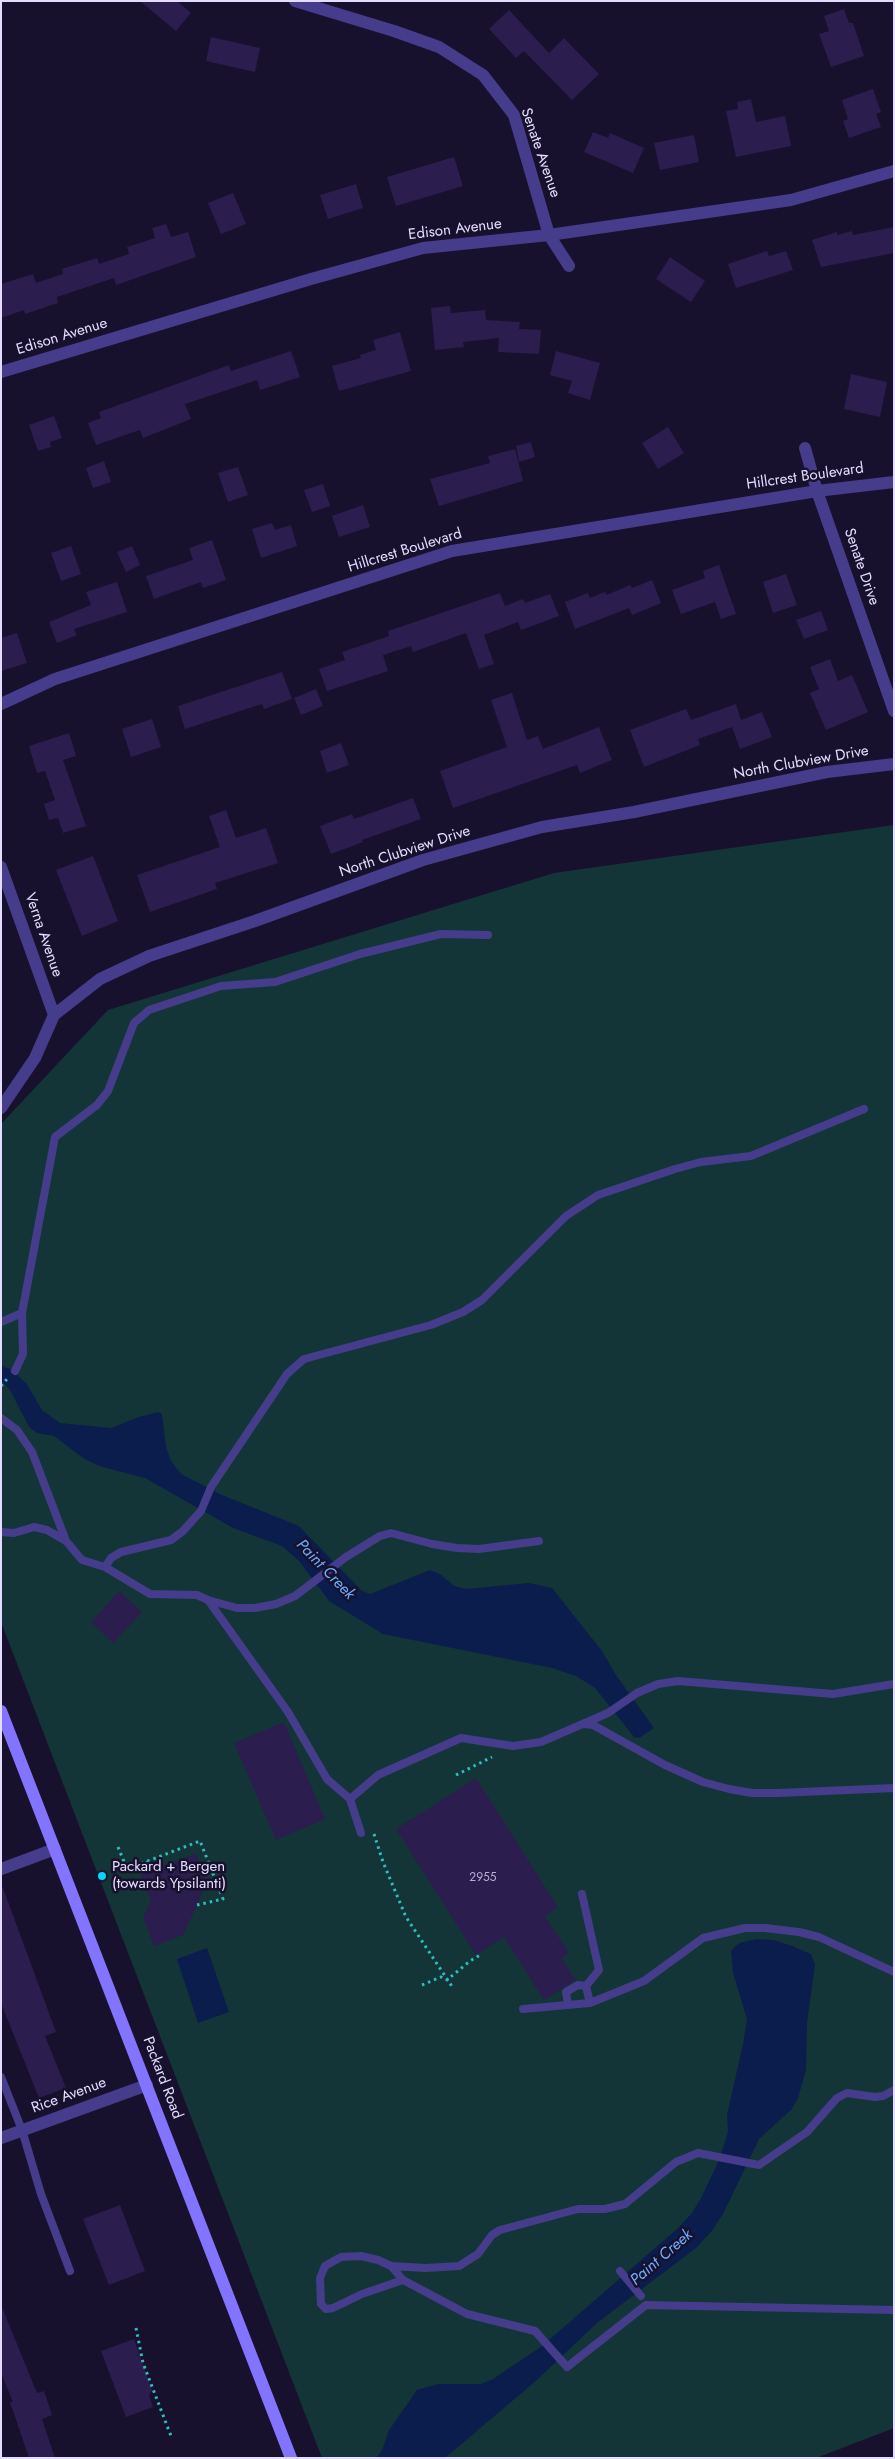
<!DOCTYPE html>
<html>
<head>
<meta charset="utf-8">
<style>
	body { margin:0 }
	#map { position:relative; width:895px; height:2459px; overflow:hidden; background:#18112d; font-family:Jost,sans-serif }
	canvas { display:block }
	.frame { position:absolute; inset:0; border:2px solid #e4ddff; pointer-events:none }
</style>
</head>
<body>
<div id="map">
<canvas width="895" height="2459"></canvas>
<div class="frame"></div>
</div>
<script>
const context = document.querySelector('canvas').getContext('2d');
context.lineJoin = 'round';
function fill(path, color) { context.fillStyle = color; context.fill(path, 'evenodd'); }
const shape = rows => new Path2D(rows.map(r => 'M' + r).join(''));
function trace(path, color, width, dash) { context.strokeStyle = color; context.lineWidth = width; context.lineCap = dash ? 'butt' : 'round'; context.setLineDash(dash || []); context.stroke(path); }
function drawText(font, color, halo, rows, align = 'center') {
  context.font = font + ' Jost,sans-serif'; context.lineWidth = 5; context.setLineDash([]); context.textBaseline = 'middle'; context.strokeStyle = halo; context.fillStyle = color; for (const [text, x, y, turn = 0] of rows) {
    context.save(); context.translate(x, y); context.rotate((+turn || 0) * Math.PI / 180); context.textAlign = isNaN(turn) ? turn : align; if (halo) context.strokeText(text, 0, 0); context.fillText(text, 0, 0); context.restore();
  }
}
fill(shape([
	[894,825,894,2428,816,2458,322,2458,1,1622,1,1124,108,1010,554,873]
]), '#143537');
fill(shape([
	[1,1365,10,1369,26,1383,42,1410,60,1423,111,1428,139,1417,158,1412,162,1414,166,1447,171,1461,181,1474,222,1495,299,1526,362,1591,370,1594,430,1570,440,1574,454,1586,466,1589,529,1583,552,1588,602,1651,616,1675,654,1728,639,1738,634,1737,595,1688,576,1676,552,1668,383,1634,329,1601,299,1561,282,1546,233,1528,145,1478,99,1466,83,1458,54,1436,37,1433,29,1427,10,1390,1,1380],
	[756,1939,774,1940,792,1946,811,1954,815,1965,807,2023,806,2070,798,2098,792,2109,759,2139,724,2212,712,2231,696,2248,597,2323,537,2380,445,2458,376,2458,382,2450,389,2430,417,2390,438,2384,481,2384,493,2379,542,2346,677,2229,692,2213,702,2196,719,2160,728,2132,727,2115,743,2044,747,2019,733,1973,731,1951,739,1943],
	[207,1948,229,2012,198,2023,177,1959]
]), '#0b1d4c');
fill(shape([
	[140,1,177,1,191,13,176,31],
	[844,9,849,23,853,23,864,56,831,67,819,34,829,31,824,16],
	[509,10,549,53,564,38,599,74,572,100,524,51,516,58,489,29],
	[211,37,260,48,255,72,206,61],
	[873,89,881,112,876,114,881,127,849,138,843,121,848,119,842,100],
	[751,99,756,122,785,116,791,146,736,157,726,111,738,109,737,102],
	[593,132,608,138,610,133,644,148,633,173,584,152],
	[694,135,699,162,660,170,654,143],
	[454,157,463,186,396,206,387,177],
	[356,184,363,208,328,219,320,195],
	[233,193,246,224,221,234,208,203],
	[166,224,171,237,188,232,196,257,116,285,114,278,57,297,58,303,25,314,24,310,1,318,1,284,33,274,36,283,63,274,62,269,97,258,99,264,129,254,127,247,155,238,152,228],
	[894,227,894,253,821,267,812,240,837,232,837,235,852,231,853,235],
	[767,251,769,256,786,251,793,270,736,288,728,264],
	[670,257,705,281,691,302,656,279],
	[450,306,451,313,485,310,486,320,520,322,519,329,541,330,539,354,498,352,499,338,463,342,464,347,435,350,431,308],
	[400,332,411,371,339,391,332,366,361,358,360,355,376,350,373,340],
	[291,351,300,377,260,390,257,380,185,404,191,419,143,438,140,430,96,445,88,423,101,418,99,412,229,365,231,371],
	[556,351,600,363,590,400,568,393,572,381,550,375],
	[851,374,887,382,880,417,844,409],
	[54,416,62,438,50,442,51,447,38,451,29,425],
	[668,427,684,453,658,469,642,443],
	[531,442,535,457,519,462,516,446],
	[515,449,523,481,439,506,430,479,490,463,488,456],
	[104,461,111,482,93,488,86,468],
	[238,467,248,495,228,502,218,473],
	[323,484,330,506,312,512,304,490],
	[363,505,370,527,339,537,332,516],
	[272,523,275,530,291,525,297,546,261,558,252,529],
	[212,540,226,580,203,588,201,582,154,599,146,576,193,560,189,548],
	[71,546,81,574,61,581,51,553],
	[132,546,140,565,126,572,117,552],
	[719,565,736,614,721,619,715,602,681,614,672,590,705,578,703,571],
	[786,574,797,605,773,613,763,582],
	[652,580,661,603,632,615,629,608,575,629,565,602,588,593,590,598,605,592,607,595,630,585,632,588],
	[117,582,127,612,74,629,77,635,57,643,49,622,91,605,86,592],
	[500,593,505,606,523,599,525,603,550,594,559,616,521,630,518,622,484,635,494,664,479,669,466,633,413,652,411,646,383,655,388,671,327,691,319,669,345,660,342,652,389,636,388,631],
	[821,611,828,630,804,639,796,620],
	[17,633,27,663,1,671,1,638],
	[830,659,838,681,852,675,868,712,826,730,810,693,819,689,810,667],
	[282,672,292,699,264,709,262,704,185,729,178,706],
	[316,689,323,706,301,715,294,698],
	[512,693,527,740,538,736,543,749,599,727,612,760,580,773,577,765,453,808,440,771,507,747,491,700],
	[736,704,741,720,762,712,772,737,740,749,732,727,698,739,700,745,644,767,630,730,686,709,691,720],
	[152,719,161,747,131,757,122,729],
	[69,733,76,756,63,760,86,826,63,833,58,818,49,820,44,804,55,800,45,771,37,773,29,746],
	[341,743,349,765,327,773,320,751],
	[413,798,421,819,362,840,363,842,331,854,320,826,352,814,354,819],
	[226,810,236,838,266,828,278,863,215,883,217,889,150,912,137,875,220,847,209,816],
	[93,856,118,921,82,936,56,870],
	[119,1591,142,1612,113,1643,91,1622],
	[284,1722,325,1819,276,1840,234,1743],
	[476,1778,558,1907,545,1916,569,1953,561,1958,576,1980,544,2000,504,1937,476,1955,396,1829],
	[196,1854,207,1883,197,1905,183,1935,154,1946,143,1917,151,1901,141,1874],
	[1,1888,3,1888,56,2032,45,2036,66,2088,39,2098,1,2003],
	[120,2205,145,2271,109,2285,83,2219],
	[1,2305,37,2393,44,2391,52,2415,42,2419,55,2458,29,2458,10,2402,13,2402,1,2373],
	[134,2339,152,2390,149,2395,153,2407,126,2417,101,2351]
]), '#2b1d4e');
trace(shape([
	[1,1386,7,1379],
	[456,1775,492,1757],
	[374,1834,383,1862,406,1917,453,1988],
	[118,1847,127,1869,200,1841,223,1899,197,1905],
	[147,1861,150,1870],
	[422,1985,441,1977,447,1980,470,1961,482,1954],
	[136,2328,143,2363,171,2436]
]), '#30bdc0', 3, [2.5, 4]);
trace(shape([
	[1,1322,22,1313],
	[15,1371,23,1354,22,1313,55,1137,97,1105,108,1091,134,1023,149,1010,221,986,275,982,360,954,441,934,488,935],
	[1,1418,17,1430,32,1452,66,1541],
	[1,1532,14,1533,34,1527,47,1530,66,1541,82,1560,105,1567],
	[208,1600,237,1608,255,1608,276,1604,295,1596,346,1557,380,1536,391,1533,432,1544,457,1548,479,1549,539,1541],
	[583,1724,593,1725,665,1765,703,1782,729,1789,752,1793,778,1793,894,1788],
	[350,1799,327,1779,288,1712,208,1600,197,1595,150,1594,105,1567,111,1558,121,1552,171,1540,183,1531,201,1511,211,1487,287,1374,304,1359,431,1325,463,1312,482,1300,566,1216,598,1195,675,1169,701,1162,751,1156,864,1109],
	[361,1833,350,1799,378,1775,461,1738,513,1746,541,1742,608,1713,637,1693,658,1684,678,1681,833,1694,894,1684],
	[582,1894,599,1970,586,1986,590,2003],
	[568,2005,566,1992,578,1985,586,1986],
	[523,2009,590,2003,644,1981,703,1938,745,1928,765,1928,799,1932,819,1937,894,1972],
	[1,2077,22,2130,41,2194,70,2271],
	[894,2090,883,2096,875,2097,847,2093,837,2098,807,2132,759,2165,698,2153,676,2162,625,2204,605,2209,578,2209,500,2230,492,2235,478,2254,459,2266,426,2268,391,2266,403,2280,467,2314,535,2331,567,2367,646,2305,894,2310],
	[391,2266,378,2260,361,2256,341,2257,325,2266,320,2278,321,2304,326,2309,333,2308,362,2294,403,2280],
	[620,2271,641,2296]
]), '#463c8c', 8);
trace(shape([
	[295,1,394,31,439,47,483,75,514,115,549,235,569,266],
	[1,372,311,279,423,248,549,235,791,200,894,171],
	[805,448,817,491,894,711],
	[1,704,55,679,452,551,817,491,894,482],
	[1,867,54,1015],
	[1,1108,35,1058,54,1015,100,979,149,956,255,921,423,860,542,827,634,812,827,772,894,764],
	[1,1869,55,1849],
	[1,2138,147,2085]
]), '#463c8c', 12);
trace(shape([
	[1,1711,291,2458]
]), '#8374ff', 12);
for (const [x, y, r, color] of [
	[102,1876,5,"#09d3ff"]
]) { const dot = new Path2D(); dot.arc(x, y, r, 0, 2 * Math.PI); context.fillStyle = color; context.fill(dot); trace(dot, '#18112d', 2); }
drawText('12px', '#b6add3', null, [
	["2955",483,1878]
]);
drawText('15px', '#e4ddff', '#18112d', [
	["Senate Avenue",540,153,71],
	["Edison Avenue",455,230,-7],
	["Edison Avenue",62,337,-17],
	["Hillcrest Boulevard",805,477,-8],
	["Hillcrest Boulevard",405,551,-17],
	["Senate Drive",861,567,71],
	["North Clubview Drive",801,763,-10],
	["North Clubview Drive",405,852,-18],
	["Verna Avenue",43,935,71],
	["Packard Road",162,2078,69],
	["Rice Avenue",69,2096,-20]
]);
drawText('15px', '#e4ddff', '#18112d', [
	["Packard + Bergen",112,1867],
	["(towards Ypsilanti)",112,1884]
], 'left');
drawText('italic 16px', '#6bafff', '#18112d', [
	["Paint Creek",325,1570,46],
	["Paint Creek",662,2258,-41]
]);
</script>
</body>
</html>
